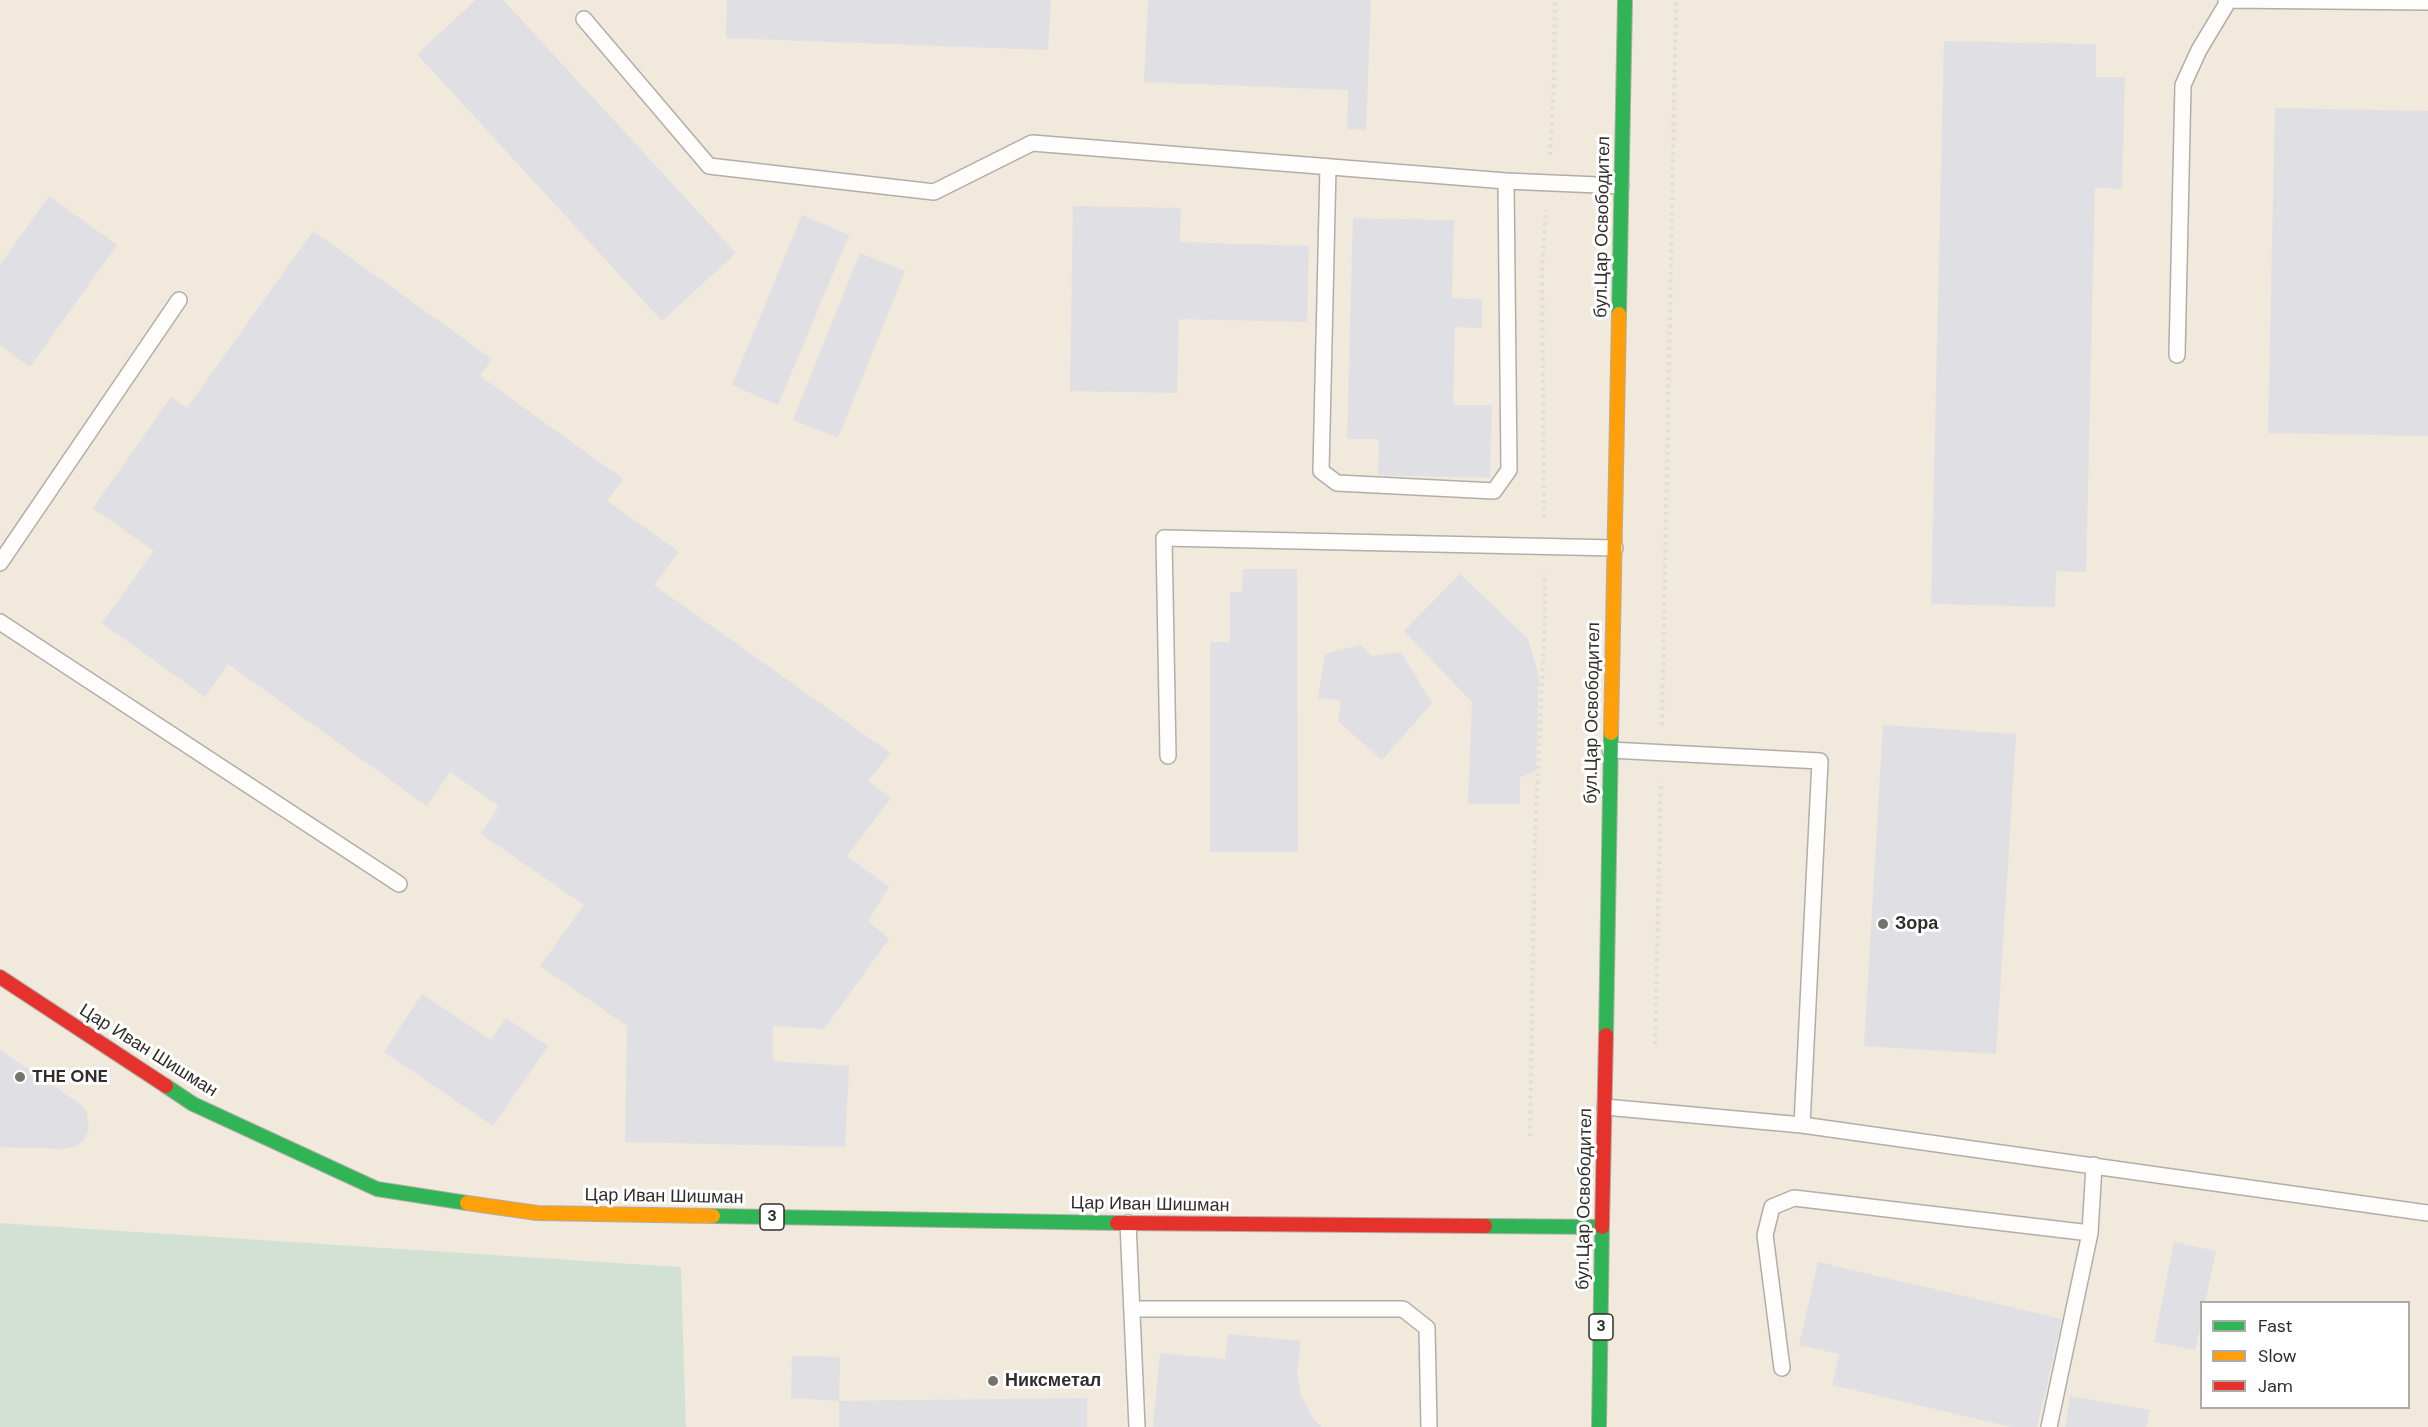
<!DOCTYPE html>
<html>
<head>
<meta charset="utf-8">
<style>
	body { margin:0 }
	#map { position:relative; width:2428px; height:1427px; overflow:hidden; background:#f7f4ed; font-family:"DM Sans",sans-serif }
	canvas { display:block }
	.legend { position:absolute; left:2200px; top:1301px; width:210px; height:108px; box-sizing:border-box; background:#fff; border:2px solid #acabaa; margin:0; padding:8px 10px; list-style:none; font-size:18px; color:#302e2a }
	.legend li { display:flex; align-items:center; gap:12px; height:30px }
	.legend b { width:30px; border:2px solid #acabaa }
</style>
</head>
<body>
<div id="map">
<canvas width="2428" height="1427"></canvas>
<ul class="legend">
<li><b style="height:8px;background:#30b455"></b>Fast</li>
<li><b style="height:8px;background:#ff9f0a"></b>Slow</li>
<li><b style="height:8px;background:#e5322d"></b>Jam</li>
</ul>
</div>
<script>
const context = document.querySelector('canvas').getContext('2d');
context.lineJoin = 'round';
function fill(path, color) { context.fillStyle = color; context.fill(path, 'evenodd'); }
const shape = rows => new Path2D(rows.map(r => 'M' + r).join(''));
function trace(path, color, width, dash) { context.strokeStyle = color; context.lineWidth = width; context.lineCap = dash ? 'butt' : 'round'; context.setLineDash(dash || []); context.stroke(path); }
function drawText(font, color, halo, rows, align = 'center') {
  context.font = font + ' "DM Sans",sans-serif'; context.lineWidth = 6; context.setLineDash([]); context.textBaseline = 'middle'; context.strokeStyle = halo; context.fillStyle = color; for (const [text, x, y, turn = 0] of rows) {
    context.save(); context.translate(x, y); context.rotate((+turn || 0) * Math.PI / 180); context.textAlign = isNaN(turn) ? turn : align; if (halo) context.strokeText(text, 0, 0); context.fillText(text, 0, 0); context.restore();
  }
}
fill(shape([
	[0,0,2428,0,2428,1427,686,1427,681,1267,0,1223],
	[2202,1302,2408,1302,2408,1408,2202,1408]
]), '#f0e9dc');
fill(shape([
	[0,1223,681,1267,686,1427,0,1427]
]), '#d3e1d5');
fill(shape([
	[476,0,503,0,736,253,662,321,417,54],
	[727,0,1051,0,1048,50,726,38],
	[1148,0,1371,0,1366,130,1347,129,1348,90,1144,82],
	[1944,41,2096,44,2096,77,2125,77,2122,189,2095,188,2086,572,2056,571,2055,607,1931,604],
	[2275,108,2428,111,2428,436,2268,433],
	[49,196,117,245,30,367,0,345,0,265],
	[1073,206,1181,208,1180,242,1309,246,1307,322,1179,319,1177,393,1070,391],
	[802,215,849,235,778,405,732,385],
	[1353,218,1454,220,1452,298,1482,299,1482,328,1455,327,1453,405,1492,405,1490,478,1378,475,1379,439,1347,439],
	[313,231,492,359,480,376,623,479,607,501,679,552,654,585,890,753,868,781,891,798,847,856,889,887,868,921,889,939,824,1029,773,1026,773,1061,849,1066,845,1147,625,1142,627,1026,540,966,584,905,481,834,499,806,450,772,427,806,228,664,205,697,102,623,154,551,93,508,171,397,187,408],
	[860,253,905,271,838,438,793,420],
	[1243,569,1297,569,1298,852,1210,852,1210,642,1230,642,1230,592,1242,592],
	[1460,574,1528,639,1539,677,1536,771,1520,777,1520,804,1468,804,1472,702,1404,631],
	[1360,645,1372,656,1401,652,1432,703,1382,760,1338,721,1341,700,1318,698,1325,654],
	[1883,725,2016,734,1996,1054,1864,1046],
	[422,994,491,1040,506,1018,548,1046,493,1126,384,1052],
	[0,1050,80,1104,86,1110,89,1128,83,1141,76,1146,65,1149,0,1147],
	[2174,1242,2216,1251,2205,1302,2202,1302,2202,1319,2195,1350,2154,1342],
	[1818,1262,2062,1319,2037,1427,2012,1427,1832,1385,1839,1354,1799,1345],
	[1228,1334,1301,1341,1297,1374,1301,1395,1314,1420,1322,1427,1153,1427,1160,1353,1225,1359],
	[792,1356,840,1357,839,1401,791,1398],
	[2070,1396,2150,1410,2146,1427,2065,1427],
	[1087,1398,1087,1427,839,1427,839,1401]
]), '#e0dfe3');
const lane = shape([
	[2226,0,2428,2],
	[584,19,709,166,934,192,1032,143,1506,181,1621,186],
	[1328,167,1321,471,1337,483,1494,491,1509,470,1506,181],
	[2177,355,2183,85,2199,50,2229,0],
	[0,563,179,300],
	[0,622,399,884],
	[1610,750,1820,761,1802,1125],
	[1168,756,1164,538,1615,548],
	[1605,1107,1802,1125,2428,1213],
	[1128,1223,1137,1427],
	[1132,1309,1403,1309,1427,1328,1429,1427],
	[1782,1368,1765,1235,1772,1207,1794,1198,2090,1233],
	[2049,1427,2090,1233,2094,1165]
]);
const fast = shape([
	[1619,314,1625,0],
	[1606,1035,1611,733],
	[166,1086,193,1104,377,1189,467,1203],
	[713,1216,1117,1223],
	[1485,1226,1602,1227,1599,1427]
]);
const slow = shape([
	[1611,733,1619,314],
	[467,1203,537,1213,713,1216]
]);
const jam = shape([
	[0,977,166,1086],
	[1117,1223,1485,1226],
	[1602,1227,1606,1035]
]);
trace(lane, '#b1aea9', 18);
trace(fast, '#b1aea9', 16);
trace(slow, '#b1aea9', 16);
trace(jam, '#b1aea9', 16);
trace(shape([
	[1550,155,1554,80,1555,0],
	[1544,518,1542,269,1546,210],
	[1662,725,1676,0],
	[1655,1044,1661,781],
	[1530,1136,1535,833,1545,618,1545,573]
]), '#dededc', 4, [3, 4.5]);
trace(lane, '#fefdfc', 15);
trace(fast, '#30b455', 14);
trace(slow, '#ff9f0a', 14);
trace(jam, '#e5322d', 14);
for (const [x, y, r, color] of [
	[1883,924,6,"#76736e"],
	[20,1077,6,"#76736e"],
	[993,1381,6,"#76736e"]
]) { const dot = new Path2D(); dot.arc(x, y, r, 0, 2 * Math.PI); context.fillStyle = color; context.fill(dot); trace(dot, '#fff', 2); }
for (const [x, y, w] of [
	[772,1217,24],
	[1601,1327,24]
]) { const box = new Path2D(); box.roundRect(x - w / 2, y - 13, w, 26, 4.5); context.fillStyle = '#fff'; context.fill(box); trace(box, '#302e2a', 1.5); }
drawText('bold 16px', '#302e2a', null, [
	["3",772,1217],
	["3",1601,1327]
]);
drawText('18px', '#302e2a', '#fff', [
	["бул.Цар Освободител",1603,227,-89],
	["бул.Цар Освободител",1593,713,-89],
	["Цар Иван Шишман",148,1051,32],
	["Цар Иван Шишман",664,1197,1],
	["бул.Цар Освободител",1585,1199,-89],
	["Цар Иван Шишман",1150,1205,1]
]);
drawText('bold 18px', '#302e2a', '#fff', [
	["Зора",1895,924],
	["THE ONE",32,1077],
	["Никсметал",1005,1381]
], 'left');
</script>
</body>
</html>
